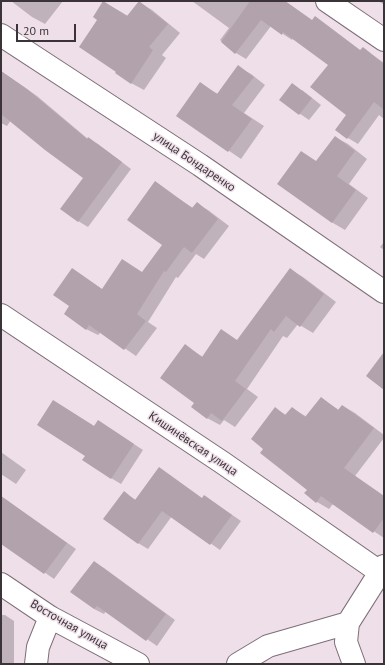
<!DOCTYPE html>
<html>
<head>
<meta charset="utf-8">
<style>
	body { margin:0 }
	#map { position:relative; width:385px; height:665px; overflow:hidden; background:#efdfe9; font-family:"PT Sans",sans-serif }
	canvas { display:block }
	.frame { position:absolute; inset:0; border:2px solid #3a3438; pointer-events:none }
	.scale { position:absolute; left:16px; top:24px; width:60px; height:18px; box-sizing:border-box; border:2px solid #3a3438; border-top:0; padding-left:5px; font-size:12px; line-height:14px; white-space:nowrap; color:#3a3438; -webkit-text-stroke:3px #efdfe9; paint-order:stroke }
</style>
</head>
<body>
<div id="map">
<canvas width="385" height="665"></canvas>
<div class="frame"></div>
<div class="scale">20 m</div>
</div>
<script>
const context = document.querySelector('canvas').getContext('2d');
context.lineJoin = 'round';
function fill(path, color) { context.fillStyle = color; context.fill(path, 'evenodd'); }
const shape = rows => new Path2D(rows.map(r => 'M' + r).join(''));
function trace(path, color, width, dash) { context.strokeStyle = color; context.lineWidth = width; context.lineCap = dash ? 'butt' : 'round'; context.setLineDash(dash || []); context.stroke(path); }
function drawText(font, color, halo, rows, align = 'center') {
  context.font = font + ' "PT Sans",sans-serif'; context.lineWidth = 3; context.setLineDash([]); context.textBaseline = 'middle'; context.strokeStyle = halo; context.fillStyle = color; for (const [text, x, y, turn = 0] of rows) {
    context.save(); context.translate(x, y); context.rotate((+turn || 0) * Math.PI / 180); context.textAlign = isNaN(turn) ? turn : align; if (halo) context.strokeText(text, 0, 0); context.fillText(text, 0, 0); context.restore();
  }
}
fill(shape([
	[11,1,63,1,45,24,32,17],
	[192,1,285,1,313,21,315,18,325,24,361,51,363,48,384,63,384,119,379,115,358,144,348,138,336,130,347,115,329,65,293,38,292,40,271,26,246,59,236,53,220,40,229,28],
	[378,1,384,1,384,5,383,4],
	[104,2,128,16,139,2,152,10,180,33,162,55,166,58,144,90,131,83,99,20,94,17],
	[238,67,251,74,265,85,244,113,264,126,241,159,178,116,200,84,218,94],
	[1,71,37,96,88,139,98,144,131,169,88,227,78,221,84,177,11,120,7,126,1,123],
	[302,90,321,105,309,120,280,100],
	[335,137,348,144,367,159,349,184,368,198,345,230,333,223,278,184,301,152,317,162],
	[155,183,193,208,197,204,208,210,229,226,204,259,196,254,178,278,176,277,148,322,157,328,136,356,101,332,98,335,86,329,71,306,73,269,103,290,143,273,164,245],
	[384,242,384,250,380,247],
	[291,270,303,277,336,302,313,333,298,324,287,338,283,336,247,389,258,397,235,427,224,420,220,425,207,418,195,402,185,346,203,357,238,341],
	[321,398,339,410,343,406,355,413,384,435,384,438,355,476,384,496,384,538,333,504,329,509,317,502,306,493,309,489,265,448,276,409,286,415,292,408,307,417],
	[54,401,94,426,108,427,143,450,121,484,111,478,86,456],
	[1,452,26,470,16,484,1,474],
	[124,493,136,500,203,499,205,496,241,521,220,550,172,516,148,549,138,543],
	[1,496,76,549,54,579,1,542],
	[94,562,104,568,175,620,157,646,106,611,104,614,94,609],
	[1,615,5,615,14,621,14,664,1,664]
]), '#0003');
fill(shape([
	[103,1,127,16,139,1,168,24,149,47,153,50,131,84,115,73,116,72,79,47,97,20,93,17],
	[250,1,285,1,312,20,315,16,360,50,363,47,384,64,384,110,374,102,347,139,335,130,346,115,310,87,328,65,283,32,282,35,261,20,235,54,221,42],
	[238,65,254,77,232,105,252,119,228,152,176,116,200,82,217,94],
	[1,71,27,89,87,139,88,137,122,162,78,222,60,209,83,178,45,150,1,114],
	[292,83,312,98,299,115,279,100],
	[335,136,355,151,337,176,356,190,332,223,277,184,301,151,316,161],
	[155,181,192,208,197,202,218,219,192,253,184,247,166,272,164,271,137,314,146,321,124,350,89,325,86,330,64,314,69,306,53,295,72,268,102,289,122,259,142,272,162,245,127,220],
	[290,268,324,294,300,327,286,316,274,332,271,329,235,381,246,389,222,421,211,413,207,419,191,407,194,403,160,378,185,344,202,357,221,329,237,340],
	[384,352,384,390,366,376],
	[321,397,338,410,342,405,374,428,344,468,384,496,384,518,373,533,321,496,316,503,304,493,307,490,260,453,263,449,251,439,275,407,285,415,292,407,305,417],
	[53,400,94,426,98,420,134,444,111,479,82,460,85,456,37,425],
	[159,467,202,498,204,495,232,515,210,545,162,511,138,544,103,519,124,491,135,500],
	[1,496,67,543,44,574,1,544],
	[94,561,166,614,146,641,97,606,94,609,70,592]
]), '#b2a2ac');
const minor = shape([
	[327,1,384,40],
	[1,35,200,165,384,292],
	[1,315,223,463,384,575],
	[1,584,50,617,138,664],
	[36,664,38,647,50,617],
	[238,664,268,646,348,623],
	[354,664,346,642,348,623,384,566]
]);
trace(minor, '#7d6e78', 24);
trace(minor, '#fff', 22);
drawText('12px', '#3a3438', '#efdfe9', [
	["улица Бондаренко",194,162,34],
	["Кишинёвская улица",193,444,34],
	["Восточная улица",69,625,30]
]);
</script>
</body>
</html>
